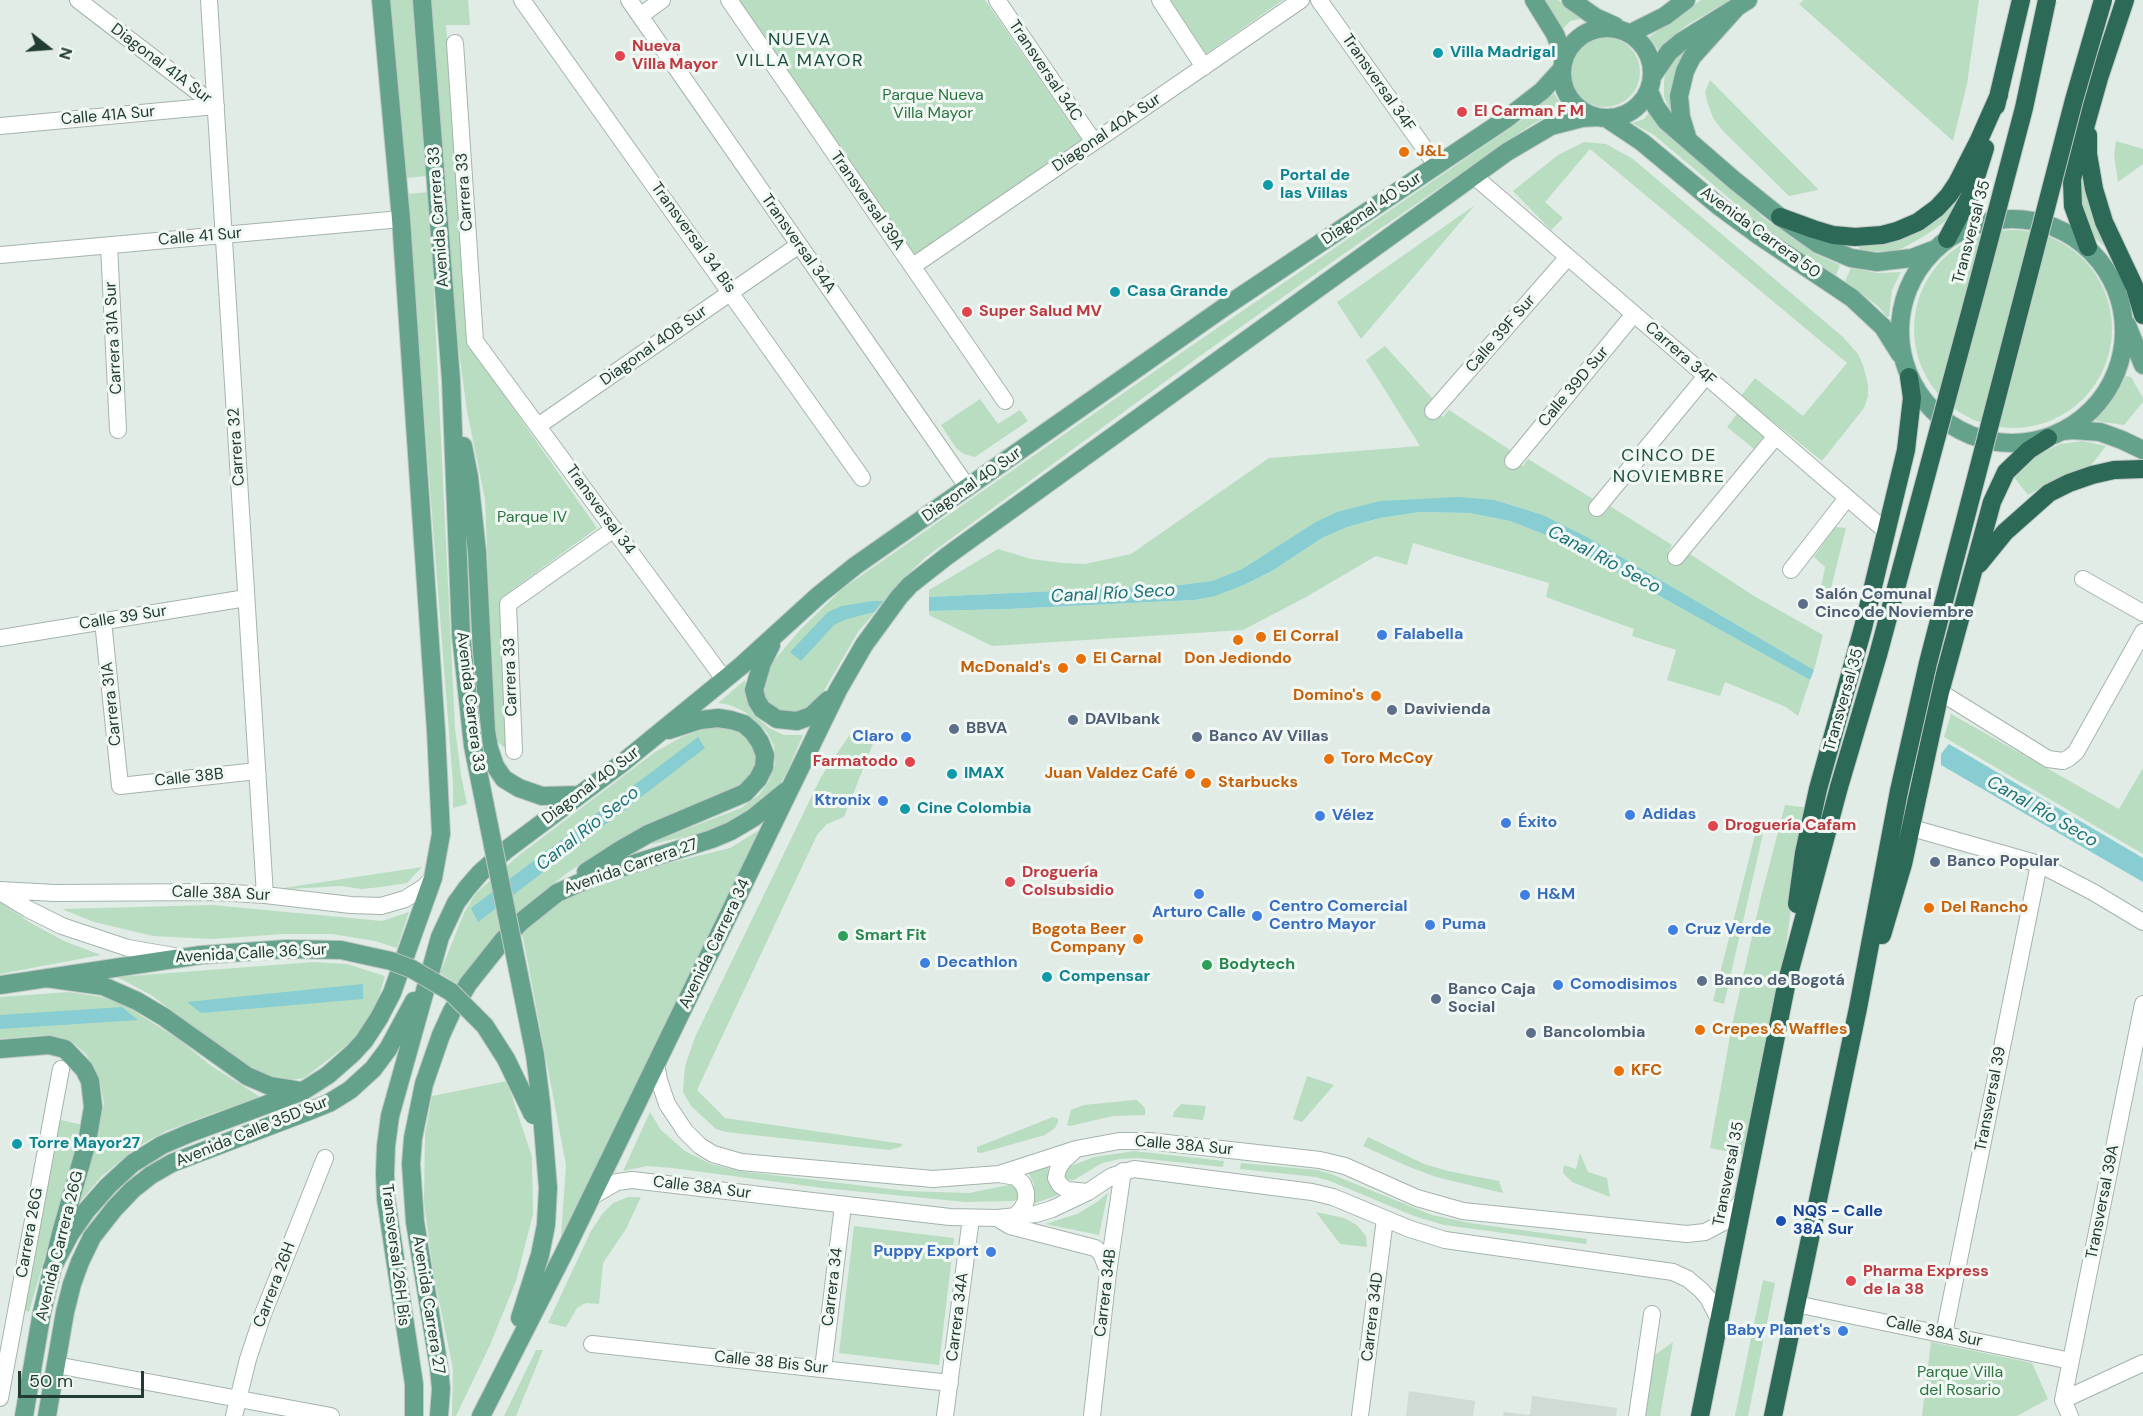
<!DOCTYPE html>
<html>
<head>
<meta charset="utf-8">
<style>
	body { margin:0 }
	#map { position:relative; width:2143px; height:1416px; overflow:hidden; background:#e1ece6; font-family:"DM Sans",sans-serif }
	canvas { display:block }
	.north { position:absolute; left:18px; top:18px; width:60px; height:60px; -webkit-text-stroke:4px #f1f8f4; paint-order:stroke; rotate:107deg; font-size:16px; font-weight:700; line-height:24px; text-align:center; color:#213c32 }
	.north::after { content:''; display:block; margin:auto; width:21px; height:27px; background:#213c32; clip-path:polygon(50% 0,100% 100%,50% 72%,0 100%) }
	.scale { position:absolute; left:18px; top:1371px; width:126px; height:27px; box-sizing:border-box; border:3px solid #213c32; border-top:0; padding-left:8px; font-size:18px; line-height:21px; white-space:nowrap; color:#213c32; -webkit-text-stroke:4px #f1f8f4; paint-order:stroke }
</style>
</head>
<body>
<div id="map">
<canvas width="2143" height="1416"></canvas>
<div class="north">N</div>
<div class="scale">50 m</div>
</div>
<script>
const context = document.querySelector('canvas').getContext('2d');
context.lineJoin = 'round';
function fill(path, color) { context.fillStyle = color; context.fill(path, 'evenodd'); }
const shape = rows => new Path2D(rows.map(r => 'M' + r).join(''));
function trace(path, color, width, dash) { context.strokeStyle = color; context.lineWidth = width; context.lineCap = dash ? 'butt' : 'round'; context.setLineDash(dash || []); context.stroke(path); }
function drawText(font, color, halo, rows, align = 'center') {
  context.font = font + ' "DM Sans",sans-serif'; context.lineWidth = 6; context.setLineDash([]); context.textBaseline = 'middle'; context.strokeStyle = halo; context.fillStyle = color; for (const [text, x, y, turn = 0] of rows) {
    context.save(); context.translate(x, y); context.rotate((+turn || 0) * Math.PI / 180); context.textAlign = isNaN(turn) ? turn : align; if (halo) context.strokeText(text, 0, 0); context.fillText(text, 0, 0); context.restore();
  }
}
fill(shape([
	[1409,1391,1475,1401,1473,1416,1406,1416],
	[1532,1396,1617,1408,1616,1416,1503,1416,1504,1412,1530,1415]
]), '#cfdbd5');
fill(shape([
	[389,0,414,0,427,176,406,178],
	[431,0,468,0,470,25,446,25,469,345,597,528,501,598,508,751,495,739,485,500,467,411,456,329],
	[734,0,985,0,1082,140,915,259],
	[1171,0,1283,0,1206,54],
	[1546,0,1558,0,1584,18,1570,21,1560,32,1556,19],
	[1701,0,1730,0,1687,25,1658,50,1649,37],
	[1804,0,1979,0,1967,84,1953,141,1799,4],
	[1702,37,1678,119,1670,111,1664,96,1664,80,1668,66,1673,57],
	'1570 72a35 35 0 1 1 70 0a35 35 0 1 1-70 0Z',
	[1710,80,1818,189,1818,190,1789,196,1723,131,1713,118,1707,101,1705,92],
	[1554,93,1565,112,1548,116,1531,125,1345,253,1200,356,926,557,905,577,858,632,818,701,800,714,779,711,766,703,761,694,770,665,801,629,842,589,1191,346,1531,114],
	[1650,111,1666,130,1765,219,1815,254,1840,265,1836,275,1800,253,1767,230,1654,135,1632,123,1644,119],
	[2116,141,2143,149,2143,164,2118,182,2114,155],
	[1584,142,1606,144,1633,159,1843,337,1858,354,1863,365,1868,384,1868,396,1864,408,1822,461,1741,396,1755,378,1803,416,1847,363,1590,149,1545,202,1563,218,1551,230,1513,191,1558,155],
	[2082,172,2106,248,2092,235,2079,200,2079,182],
	[429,192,455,728,461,775,467,804,453,808,453,784,407,194],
	[1964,193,1947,220,1926,235,1903,248,1890,252,1859,250,1859,245,1950,207],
	[1475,205,1361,339,1337,302],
	'1914 329a99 99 0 1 1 198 0a99 99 0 1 1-198 0Z',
	[1851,268,1878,273,1901,272,1892,290,1889,316,1887,317,1879,307,1845,281],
	[1385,346,1434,400,1428,406,1443,417,1449,410,1510,450,1507,457,1523,466,1528,459,1593,499,1590,504,1605,513,1610,506,1672,545,1668,552,1683,561,1690,554,1754,596,1823,635,1814,670,1587,537,1543,515,1495,500,1314,523,1242,569,1212,581,1180,585,929,597,929,590,998,549,1031,559,1063,563,1085,564,1131,554,1269,458,1420,446,1366,360],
	[2126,376,2131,377,2143,398,2143,402,2124,425,2096,421,2095,417,2113,399],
	[980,399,998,424,1020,410,1028,421,975,457,964,454,956,448,941,425],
	[1738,413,1764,436,1754,449,1727,427],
	[2083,441,2106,446,2089,468,2055,480,2028,495,2013,476,2022,465,2046,451,2060,444],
	[1420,512,1469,513,1510,521,1561,541,1810,680,1798,716,1786,707,1725,682,1720,696,1667,680,1676,650,1632,636,1634,629,1546,597,1549,583,1413,543,1407,565,1376,556,1306,597,1243,630,992,646,929,615,929,611,1008,609,1194,600,1246,584,1272,571,1322,538,1347,527,1380,518],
	[1835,527,1846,528,1830,592,1821,587,1825,567,1814,557],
	[745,680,746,698,753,714,769,728,784,735,803,735,786,774,776,791,749,815,707,832,642,846,741,808,759,795,769,781,775,764,774,746,767,732,745,712,730,705,718,703],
	[1951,714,2119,809,2143,768,2143,854,1944,737],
	[729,727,746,735,755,744,758,758,752,773,739,789,648,826,608,846,567,873,528,905,458,985,440,973,464,913,476,893,518,856,655,752,682,737,706,728],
	[855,727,876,736,844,817,827,824,817,835,697,1090,725,1118,903,1144,900,1147,889,1150,726,1132,716,1129,691,1106,683,1092,685,1066,695,1037,821,777],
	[1785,805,1810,808,1795,882,1782,973,1745,1155,1710,1148,1732,1025,1760,901],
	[1758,823,1765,825,1724,1004,1713,1001],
	[764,827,561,1237,566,1165,522,932,562,900,609,878,730,848],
	[422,867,407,883,381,887,362,889,341,886,270,890],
	[0,902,29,922,64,941,101,955,0,974],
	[212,905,382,921,409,912,397,948,375,941,332,934,285,934,211,939,153,936,94,922,62,909],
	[314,962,347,964,385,976,376,1007,355,1039,304,1078,285,1081,250,1070,151,995,117,977],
	[69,992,102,997,126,1006,178,1039,210,1065,262,1098,214,1113,166,1131,137,1147,101,1177,80,1202,104,1103,99,1078,86,1054,70,1040,47,1035,0,1039,0,997],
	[1307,1076,1334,1085,1302,1122,1293,1119],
	[507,1081,532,1157,533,1214,516,1281,490,1345,456,1416,452,1416,453,1369,433,1271,424,1203,425,1135,432,1096],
	[1134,1100,1137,1100,1145,1108,1145,1115,1113,1116,1070,1126,1067,1125,1071,1110,1084,1105],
	[1181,1104,1206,1106,1203,1120,1173,1117,1174,1112],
	[650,1112,661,1130,685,1151,711,1164,739,1171,907,1191,969,1193,1014,1184,1020,1198,1014,1201,965,1202,823,1188,672,1168,647,1166,623,1171],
	[1053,1117,1058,1119,1058,1122,1055,1128,1045,1135,981,1153,977,1152,977,1147],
	[56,1119,83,1125,29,1312,22,1309],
	[1368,1137,1424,1164,1448,1171,1499,1181,1503,1193,1436,1177,1407,1166,1363,1146],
	[1134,1151,1224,1161,1223,1167,1138,1158,1120,1159,1102,1163,1074,1180,1069,1180,1065,1177,1065,1170,1068,1167,1094,1157],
	[1580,1153,1588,1172,1607,1178,1610,1197,1572,1182,1563,1173,1564,1165,1576,1169],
	[1241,1163,1317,1170,1331,1174,1432,1215,1470,1223,1587,1239,1586,1244,1444,1225,1414,1216,1330,1181,1316,1177,1240,1169],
	[1048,1166,1049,1180,1061,1194,1033,1204,1034,1184,1028,1172],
	[1108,1193,1099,1235,1045,1224,1077,1214,1097,1202],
	[628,1197,641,1197,626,1229,603,1263,599,1304,586,1303,582,1305,577,1308,566,1327,548,1323,591,1231,603,1213,613,1203],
	[1316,1212,1344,1218,1357,1225,1366,1236,1367,1247,1340,1244],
	[854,1226,954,1238,939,1365,839,1353],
	[1763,1280,1775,1283,1748,1416,1735,1416],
	[1673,1342,1660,1416,1643,1416,1652,1357],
	[1931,1342,2032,1363,2048,1399,2017,1416,1922,1416],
	[536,1350,543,1350,516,1416,504,1416]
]), '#b9ddc0');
fill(shape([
	[1458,497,1495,500,1543,515,1587,537,1814,670,1810,680,1561,541,1510,521,1469,513,1420,512,1380,518,1347,527,1322,538,1272,571,1246,584,1215,596,1194,600,1008,609,929,611,929,597,1180,585,1212,581,1242,569,1314,523,1337,512,1380,501],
	[872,601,883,601,874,612,847,619,834,625,801,661,790,652,828,612,842,606],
	[698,737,705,748,478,922,471,908],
	[1949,744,2143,858,2143,882,1941,765,1941,754],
	[363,984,363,999,201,1013,187,1002],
	[122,1007,138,1020,0,1029,0,1015]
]), '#88cdd1');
const minor = shape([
	[78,0,216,106],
	[209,0,265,895],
	[522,0,862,478],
	[629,0,968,488],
	[729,0,1005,401],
	[997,0,1094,142],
	[1160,0,1204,67],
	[1319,0,1437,166],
	[640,16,662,0],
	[455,43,475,341,724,679],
	[0,126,216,106],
	[1474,176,1887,532],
	[109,245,118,430],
	[0,255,401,219],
	[913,266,1301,0],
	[1433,411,1568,257],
	[538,426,799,245],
	[1513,461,1634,314],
	[1597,508,1706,376],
	[1676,557,1776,436],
	[1791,570,1847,498],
	[2083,579,2143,613],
	[103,621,120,786,257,771],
	[0,638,246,598],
	[1940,692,2048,759,2063,761,2069,758,2076,752,2143,632],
	[514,751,508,604,614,529],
	[1912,828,2039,864,2093,892,2143,922],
	[0,890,55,893,216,892,265,895,351,905,381,906,405,899,424,887,433,878],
	[0,892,28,909,62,926,128,948,174,956],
	[656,1064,659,1080,667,1104,685,1131,700,1146,713,1154,741,1162,933,1179,999,1174,1076,1149,1119,1141,1149,1141,1320,1160,1345,1166,1417,1198,1463,1211,1687,1234,1705,1232,1722,1223,1732,1214,1745,1196],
	[1075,1150,1063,1161,1058,1169,1056,1178,1060,1185,1067,1190,1088,1192],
	[999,1174,1016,1177,1023,1184,1026,1192,1026,1201,1021,1210,1014,1217],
	[591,1197,617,1182,632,1180,950,1217,997,1218,1036,1214,1052,1209,1088,1192,1112,1176,1134,1169,1312,1192,1333,1197,1410,1229,1445,1240,1673,1272,1688,1279,1701,1290,1708,1298,1719,1319],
	[1000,1220,1010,1226,1095,1248,1101,1253,1108,1271],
	[1796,1304,2071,1361],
	[1944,1334,2039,864],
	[592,1344,950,1383],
	[56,1365,331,1416],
	[823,1369,843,1205],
	[0,1398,61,1069],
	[2063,1400,2143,1004],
	[2063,1400,2143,1363],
	[2063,1400,2070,1416],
	[234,1416,248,1359,263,1314,325,1158],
	[945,1416,971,1218],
	[1092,1416,1108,1273,1123,1171],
	[1360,1416,1385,1219],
	[1637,1416,1652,1314]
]);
const major = shape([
	[422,0,451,380,461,635],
	[1534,0,1555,34,1564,57],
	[1571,0,1595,17,1615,26],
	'1562 73a45 45 0 1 1 90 0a45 45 0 1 1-90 0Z',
	[1631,33,1665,16,1686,0],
	[1653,75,1669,52,1681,42,1748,0],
	[1649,91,1656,107,1666,121,1734,180,1780,217,1818,244,1851,258,1877,262,1912,258,1933,250],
	[1606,118,1642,142,1720,207,1758,235,1852,298,1883,327,1900,354],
	[1688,140,1681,117,1679,96,1685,71,1692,57,1737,7],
	'1900 331a112 112 0 1 1 224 0a112 112 0 1 1-224 0Z',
	[2127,325,2143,365],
	[2063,431,2073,430,2100,432,2122,440,2143,450],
	[463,446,469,477,477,552,486,731,489,748,495,766,504,779,519,788,542,796,578,795],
	[771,645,762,663,754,690,757,701,762,709,777,719,797,721,811,716,828,700],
	[586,872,620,850,648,834,745,793,758,779,764,767,765,755,760,742,753,732,744,724,731,720,718,718,700,720,669,730],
	[46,978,103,986,137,1001,164,1017,247,1076,270,1086,301,1091],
	[0,985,201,955],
	[0,1049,49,1045,65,1049,84,1069,90,1081,93,1107,87,1142,61,1233,42,1312,24,1416],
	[52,1268,70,1234,86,1211,108,1186,133,1163,162,1145,190,1133,303,1091,328,1075,353,1053,364,1041,379,1018,392,993,433,878,441,834,436,731,401,219,381,0],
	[520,1318,540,1255,546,1225,548,1188,541,1103],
	[47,1416,65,1312,72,1284,80,1262,92,1237,114,1209,132,1190,151,1175,172,1163,309,1111,329,1103,350,1090,373,1069,388,1049,414,1001],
	[414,1416,414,1384,386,1199,385,1174,386,1146,390,1116,440,937,456,903,467,888,480,873,506,850,621,764,741,666,819,595,855,566,1226,306,1506,119,1542,91,1562,69],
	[439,1416,441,1389,439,1368,415,1222,411,1164,413,1138,424,1084,441,1035,452,1011,468,984,503,940,522,921,557,893,595,876,712,839,731,831,753,818,786,791],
	[481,1416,563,1255,838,690,864,645,899,597,910,585,947,556,1507,152,1551,126,1582,118,1598,117]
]);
const highway = shape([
	[1996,106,2021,0],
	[2088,135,2088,154,2094,189,2104,222,2135,288,2143,315],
	[1780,217,1813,229,1833,235,1855,237,1882,235,1897,231,1918,222,1937,208,1949,195,1957,183,1979,140,1999,95],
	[1947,239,1970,196,1985,148],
	[2088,247,2073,206,2072,180,2077,156,2099,78,2125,0],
	[1979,564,2005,532,2049,493,2069,483,2092,475,2114,470,2143,469],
	[1797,904,1804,853,1818,789,1863,628,1906,450,1912,398,1909,377],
	[1882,935,1903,864,1940,692,1992,502,2006,472,2029,450,2048,438],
	[1700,1416,1787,981,1839,787],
	[1773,1416,1858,1008,1899,791]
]);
trace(minor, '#a4b4ac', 18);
trace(major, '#c1c8c6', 20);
trace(highway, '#c1c8c6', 20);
trace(minor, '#fff', 16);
trace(major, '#65a28c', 18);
trace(highway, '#2d6957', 18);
const majorBridge = shape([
	[461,635,473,746,535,1055,541,1103],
	[201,955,286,949,341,950,391,961,412,969,451,992,485,1026,506,1059,533,1115]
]);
const highwayBridge = shape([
	[1839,787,1878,655,1978,283,2024,108,2047,0],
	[1899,791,1928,663,2074,100,2103,0]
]);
trace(majorBridge, '#c1c8c6', 20, []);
trace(highwayBridge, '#c1c8c6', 20, []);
trace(majorBridge, '#65a28c', 18);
trace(highwayBridge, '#2d6957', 18);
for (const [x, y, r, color] of [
	[1438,53,6,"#0f9aa8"],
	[620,56,6,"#e0444e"],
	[1462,112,6,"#e0444e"],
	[1404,152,6,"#e8710a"],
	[1268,185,6,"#0f9aa8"],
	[1115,292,6,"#0f9aa8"],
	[967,312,6,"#e0444e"],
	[1803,604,6,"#5c6f8a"],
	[1382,635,6,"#3f7fe0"],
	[1261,637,6,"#e8710a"],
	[1238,640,6,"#e8710a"],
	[1081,659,6,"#e8710a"],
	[1063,668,6,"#e8710a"],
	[1376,696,6,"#e8710a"],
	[1392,710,6,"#5c6f8a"],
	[1073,720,6,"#5c6f8a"],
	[954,729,6,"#5c6f8a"],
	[906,737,6,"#3f7fe0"],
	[1197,737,6,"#5c6f8a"],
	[1329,759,6,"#e8710a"],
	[910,762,6,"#e0444e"],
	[952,774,6,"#0f9aa8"],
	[1190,774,6,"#e8710a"],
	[1206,783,6,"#e8710a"],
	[883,801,6,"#3f7fe0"],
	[905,809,6,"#0f9aa8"],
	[1630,815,6,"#3f7fe0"],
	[1320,816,6,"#3f7fe0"],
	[1506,823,6,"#3f7fe0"],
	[1713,826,6,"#e0444e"],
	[1935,862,6,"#5c6f8a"],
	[1010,882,6,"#e0444e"],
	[1199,894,6,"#3f7fe0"],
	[1525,895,6,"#3f7fe0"],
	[1929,908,6,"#e8710a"],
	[1257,916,6,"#3f7fe0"],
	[1430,925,6,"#3f7fe0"],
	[1673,930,6,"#3f7fe0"],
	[843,936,6,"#2e9e5b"],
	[1138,939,6,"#e8710a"],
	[925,963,6,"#3f7fe0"],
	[1207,965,6,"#2e9e5b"],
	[1047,977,6,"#0f9aa8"],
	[1702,981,6,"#5c6f8a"],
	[1558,985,6,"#3f7fe0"],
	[1436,999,6,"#5c6f8a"],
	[1700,1030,6,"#e8710a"],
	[1531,1033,6,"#5c6f8a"],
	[1619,1071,6,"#e8710a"],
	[17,1144,6,"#0f9aa8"],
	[1781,1221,6,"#1a4fb4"],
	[991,1252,6,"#3f7fe0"],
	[1851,1281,6,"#e0444e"],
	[1843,1331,6,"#3f7fe0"]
]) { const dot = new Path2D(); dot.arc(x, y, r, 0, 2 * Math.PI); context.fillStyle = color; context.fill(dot); trace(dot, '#f1f8f4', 2); }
drawText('bold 16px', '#be3a42', '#f1f8f4', [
	["Nueva",632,47],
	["Villa Mayor",632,65],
	["El Carman F M",1474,112],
	["Super Salud MV",979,312],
	["Farmatodo",898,762,"right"],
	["Droguería Cafam",1725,826],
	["Droguería",1022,873],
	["Colsubsidio",1022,891],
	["Pharma Express",1863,1272],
	["de la 38",1863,1290]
], 'left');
drawText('bold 16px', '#0d838f', '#f1f8f4', [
	["Villa Madrigal",1450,53],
	["Portal de",1280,176],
	["las Villas",1280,194],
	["Casa Grande",1127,292],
	["IMAX",964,774],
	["Cine Colombia",917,809],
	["Compensar",1059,977],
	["Torre Mayor27",29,1144]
], 'left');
drawText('16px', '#213c32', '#f1f8f4', [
	["Diagonal 41A Sur",161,64,37],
	["Transversal 34C",1045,71,56],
	["Transversal 34F",1378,83,55],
	["Calle 41A Sur",108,116,-5],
	["Diagonal 40A Sur",1107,133,-34],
	["Carrera 33",465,192,-94],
	["Transversal 39A",867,201,55],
	["Diagonal 40 Sur",1372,209,-34],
	["Avenida Carrera 33",439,217,-94],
	["Transversal 35",1972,232,-75],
	["Avenida Carrera 50",1760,233,36],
	["Calle 41 Sur",200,237,-5],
	["Transversal 34 Bis",693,238,54],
	["Transversal 34A",798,244,55],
	["Calle 39F Sur",1501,334,-49],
	["Carrera 31A Sur",114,338,-93],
	["Diagonal 40B Sur",654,346,-35],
	["Carrera 34F",1680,354,41],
	["Calle 39D Sur",1574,387,-50],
	["Carrera 32",237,447,-94],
	["Diagonal 40 Sur",972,485,-35],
	["Transversal 34",600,510,54],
	["Calle 39 Sur",123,618,-9],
	["Carrera 33",511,677,-92],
	["Transversal 35",1844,700,-74],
	["Avenida Carrera 33",470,702,83],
	["Carrera 31A",112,704,-96],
	["Calle 38B",189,778,-6],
	["Diagonal 40 Sur",591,786,-37],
	["Avenida Carrera 27",631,867,-19],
	["Calle 38A Sur",221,894,2],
	["Avenida Carrera 34",715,944,-64],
	["Avenida Calle 36 Sur",251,954,-3],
	["Transversal 39",1991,1099,-79],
	["Avenida Calle 35D Sur",252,1132,-22],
	["Calle 38A Sur",1184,1146,5],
	["Transversal 35",1729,1174,-79],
	["Calle 38A Sur",702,1188,7],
	["Transversal 39A",2103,1202,-79],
	["Carrera 26G",30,1233,-80],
	["Avenida Carrera 26G",60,1246,-76],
	["Transversal 26H Bis",395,1255,83],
	["Carrera 26H",275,1285,-69],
	["Carrera 34",833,1287,-83],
	["Carrera 34B",1106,1293,-83],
	["Avenida Carrera 27",428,1305,81],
	["Carrera 34A",958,1317,-83],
	["Carrera 34D",1373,1317,-83],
	["Calle 38A Sur",1934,1332,12],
	["Calle 38 Bis Sur",771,1363,6]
]);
drawText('16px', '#2b7440', '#f1f8f4', [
	["Parque Nueva",933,96],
	["Villa Mayor",933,114],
	["Parque IV",532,518],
	["Parque Villa",1960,1373],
	["del Rosario",1960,1391]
]);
drawText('bold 16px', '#c56008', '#f1f8f4', [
	["J&L",1416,152],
	["El Corral",1273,637],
	["El Carnal",1093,659],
	["Don Jediondo",1238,659,"center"],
	["McDonald's",1051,668,"right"],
	["Domino's",1364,696,"right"],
	["Toro McCoy",1341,759],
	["Juan Valdez Café",1178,774,"right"],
	["Starbucks",1218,783],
	["Del Rancho",1941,908],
	["Bogota Beer",1126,930,"right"],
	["Company",1126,948,"right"],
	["Crepes & Waffles",1712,1030],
	["KFC",1631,1071]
], 'left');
drawText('bold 16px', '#4e5e75', '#f1f8f4', [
	["Salón Comunal",1815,595],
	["Cinco de Noviembre",1815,613],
	["Davivienda",1404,710],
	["DAVIbank",1085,720],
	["BBVA",966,729],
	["Banco AV Villas",1209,737],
	["Banco Popular",1947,862],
	["Banco de Bogotá",1714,981],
	["Banco Caja",1448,990],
	["Social",1448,1008],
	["Bancolombia",1543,1033]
], 'left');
drawText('bold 16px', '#366cbe', '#f1f8f4', [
	["Falabella",1394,635],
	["Claro",894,737,"right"],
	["Ktronix",871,801,"right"],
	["Adidas",1642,815],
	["Vélez",1332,816],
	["Éxito",1518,823],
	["H&M",1537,895],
	["Centro Comercial",1269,907],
	["Centro Mayor",1269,925],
	["Arturo Calle",1199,913,"center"],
	["Puma",1442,925],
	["Cruz Verde",1685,930],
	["Decathlon",937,963],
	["Comodisimos",1570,985],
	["Puppy Export",979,1252,"right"],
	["Baby Planet's",1831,1331,"right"]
], 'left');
drawText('bold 16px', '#27864d', '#f1f8f4', [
	["Smart Fit",855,936],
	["Bodytech",1219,965]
], 'left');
drawText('bold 16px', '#164399', '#f1f8f4', [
	["NQS - Calle",1793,1212],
	["38A Sur",1793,1230]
], 'left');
context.letterSpacing = '1.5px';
drawText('18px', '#1d4f3e', '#f1f8f4', [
	["NUEVA",800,40],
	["VILLA MAYOR",800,61],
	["CINCO DE",1669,456],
	["NOVIEMBRE",1669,477]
]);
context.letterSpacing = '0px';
drawText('italic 18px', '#1b7279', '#f1f8f4', [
	["Canal Río Seco",1604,560,28],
	["Canal Río Seco",1113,594,-3],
	["Canal Río Seco",2042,812,30],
	["Canal Río Seco",588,829,-38]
]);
</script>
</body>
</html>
